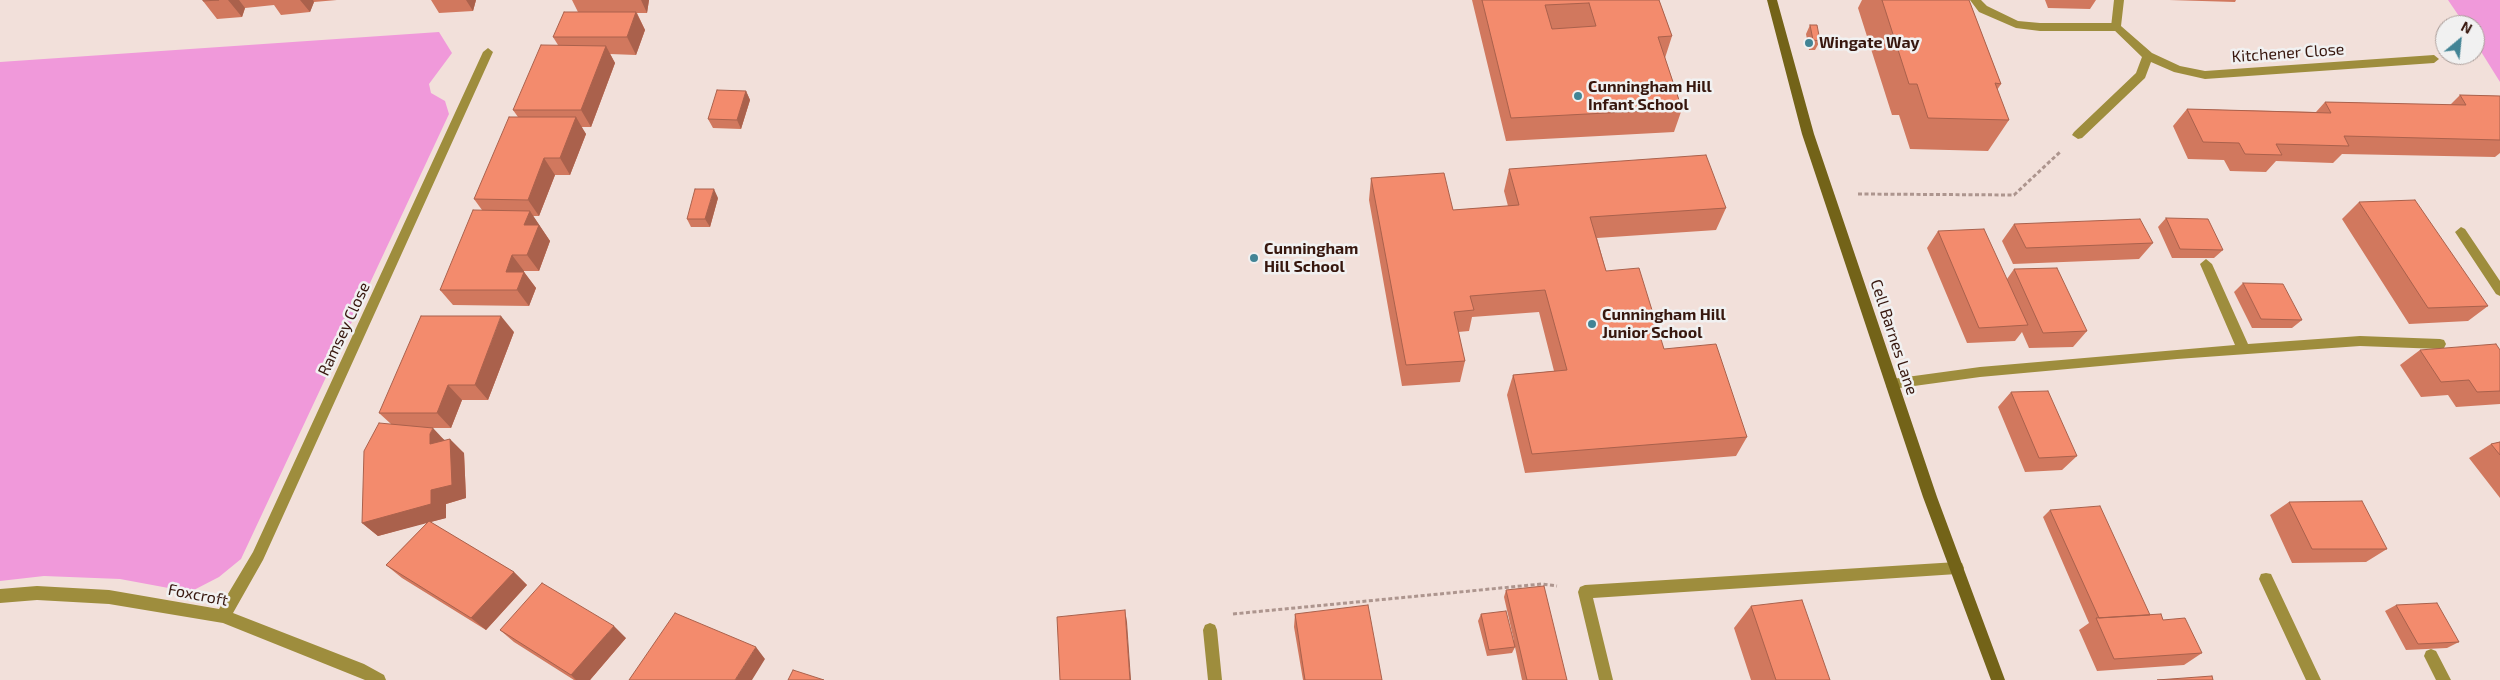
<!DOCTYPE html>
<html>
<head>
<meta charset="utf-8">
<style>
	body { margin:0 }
	#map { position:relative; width:2500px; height:680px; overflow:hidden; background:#f2e0da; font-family:"Exo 2",sans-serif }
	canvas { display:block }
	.north { position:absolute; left:2435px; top:15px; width:50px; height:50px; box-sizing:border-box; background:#f1f1f1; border:1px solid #a79a96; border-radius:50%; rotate:28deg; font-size:14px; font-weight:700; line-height:20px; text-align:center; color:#37170e }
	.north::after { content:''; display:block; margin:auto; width:18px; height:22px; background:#428495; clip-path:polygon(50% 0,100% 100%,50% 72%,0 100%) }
</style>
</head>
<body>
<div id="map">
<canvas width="2500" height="680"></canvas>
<div class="north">N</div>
</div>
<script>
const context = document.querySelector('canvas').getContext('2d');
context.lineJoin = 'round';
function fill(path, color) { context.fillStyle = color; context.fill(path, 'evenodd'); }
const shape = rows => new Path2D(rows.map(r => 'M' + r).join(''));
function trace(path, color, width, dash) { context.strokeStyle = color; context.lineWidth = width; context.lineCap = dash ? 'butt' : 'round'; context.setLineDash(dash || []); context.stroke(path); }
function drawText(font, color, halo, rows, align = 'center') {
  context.font = font + ' "Exo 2",sans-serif'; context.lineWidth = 5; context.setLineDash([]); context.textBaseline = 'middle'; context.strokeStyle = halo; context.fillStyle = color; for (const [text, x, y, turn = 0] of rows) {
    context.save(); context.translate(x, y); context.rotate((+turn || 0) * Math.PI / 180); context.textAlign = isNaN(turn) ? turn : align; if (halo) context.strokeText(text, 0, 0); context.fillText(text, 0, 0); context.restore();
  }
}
fill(shape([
	[2448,0,2500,0,2500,82,2475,42,2475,25,2465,25],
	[439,32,452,53,429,84,431,93,445,101,449,114,241,559,219,577,190,592,120,579,44,576,0,581,0,62]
]), '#f099da');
trace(shape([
	[1858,194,2014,195,2060,152],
	[1233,614,1542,584,1557,586]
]), '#ad958e', 3, [4, 2.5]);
fill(shape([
	[1970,0,1981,0,1987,6,2018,21,2040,23,2116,23,2121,27,2116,31,2040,31,2016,28,1979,12,1970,0],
	[2206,259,2212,264,2248,344,2360,336,2440,339,2444,340,2446,344,2444,348,2440,349,2360,346,2177,359,1980,377,1892,389,1887,388,1886,384,1887,380,1892,379,1980,367,2235,345,2200,264,2206,259],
	[1957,562,1962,563,1964,568,1962,573,1957,574,1593,598,1613,680,1599,680,1578,592,1580,587,1585,585,1957,562],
	[2266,573,2271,574,2321,680,2306,680,2259,579,2261,574,2266,573],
	[2431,649,2436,651,2451,680,2436,680,2424,656,2426,651,2431,649]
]), '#9e8d3d');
fill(shape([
	[2114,0,2124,0,2121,26,2152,53,2180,66,2205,71,2434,55,2439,59,2434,63,2205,79,2174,72,2151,62,2145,78,2082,138,2078,139,2072,135,2074,132,2136,73,2142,57,2111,27,2114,0],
	[488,48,493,52,263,560,233,613,364,664,384,675,386,680,365,680,223,623,109,604,37,600,0,603,0,589,37,586,109,590,219,609,253,552,483,52,488,48],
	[2461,227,2465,229,2500,281,2500,296,2496,294,2457,235,2455,232,2461,227],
	[1210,623,1215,625,1217,630,1222,680,1208,680,1203,630,1205,625,1210,623]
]), '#9e8d3d');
fill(shape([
	[1767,0,1777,0,1814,134,1937,497,2005,680,1991,680,1923,497,1802,134,1767,0]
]), '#736318');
fill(shape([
	[203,0,337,0,314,2,310,12,281,15,274,5,245,8,242,17,217,19,203,1],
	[431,0,476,0,473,11,439,13],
	[572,0,649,0,647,13,637,13,645,30,636,55,610,54,615,63,591,127,581,127,586,134,570,175,555,175,539,216,533,216,550,241,539,271,524,271,524,272,536,288,529,306,453,305,440,290,482,210,474,199,518,117,513,110,558,45,553,37,578,12],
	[1472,0,1659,0,1672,36,1665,58,1682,109,1674,132,1506,141],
	[1862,0,1969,0,2001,84,1997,90,2009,120,1988,151,1910,149,1899,115,1892,115,1858,8],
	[2045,0,2096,0,2090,9,2048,8],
	[2169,0,2236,0,2235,2],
	[1810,25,1820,41,1815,50,1809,50,1806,34],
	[746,91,750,100,741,129,713,128,708,119],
	[2460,95,2500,96,2500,153,2495,157,2342,154,2333,163,2276,161,2266,172,2230,171,2224,160,2188,159,2173,126,2187,109,2316,112,2325,102,2450,105],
	[1509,169,1726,208,1716,230,1597,238,1606,271,1664,349,1747,437,1736,456,1525,473,1507,395,1513,375,1554,371,1539,312,1472,317,1469,331,1458,332,1465,361,1460,382,1402,386,1369,200,1371,178,1453,210,1508,206,1504,191],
	[718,198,710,227,691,227,687,219],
	[2359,202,2488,306,2468,321,2409,324,2342,219],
	[2166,218,2223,250,2214,258,2172,258,2158,227],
	[2014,224,2153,243,2139,259,2013,264,2002,241],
	[1938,231,2007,279,2014,269,2087,331,2073,347,2029,348,2022,332,2015,341,1967,343,1927,248],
	[2243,283,2302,320,2292,328,2252,328,2234,292],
	[514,332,488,400,462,400,451,428,427,428,464,453,466,498,446,504,446,518,430,522,514,572,527,585,486,630,402,578,386,565,428,522,378,536,362,523,391,424,379,413],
	[2420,350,2500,350,2500,404,2456,407,2448,395,2421,397,2400,365],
	[2011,392,2077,456,2062,470,2025,472,1998,407],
	[2500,442,2500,498,2469,458,2491,444],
	[2289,502,2387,549,2366,562,2292,563,2270,515],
	[2050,510,2150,615,2163,620,2202,653,2184,665,2097,671,2079,630,2089,623,2043,517],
	[1506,590,1567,680,1522,680,1515,647,1512,653,1487,656,1478,621,1481,614,1514,641,1504,597],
	[2396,605,2459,642,2447,648,2406,650,2385,611],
	[1751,606,1830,680,1751,680,1734,628],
	[1295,614,1382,680,1303,680,1294,627],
	[500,630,626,638,590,680,574,680,514,642]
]), '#d1785e');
fill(shape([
	[228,0,239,0,245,8,242,17],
	[300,0,313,0,314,2,310,12],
	[466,0,476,0,473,11],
	[641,0,649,0,647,13],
	[636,12,645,30,636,55,627,37],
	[606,46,615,63,591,127,581,110],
	[746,91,750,100,741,129,737,120],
	[576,117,586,134,570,175,560,158],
	[544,158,555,175,539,216,528,200],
	[714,189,718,198,710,227,705,219],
	[530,211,550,241,539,271,527,255,524,225],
	[512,255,524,271,518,288,506,272],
	[524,272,536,288,529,306,517,290],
	[501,316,514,332,488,400,475,385],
	[448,385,462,400,451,428,437,413],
	[433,428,447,443,430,444,430,434],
	[450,439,464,453,466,498,446,504,446,518,378,536,362,523,431,490],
	[514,572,527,585,486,630,471,618],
	[1125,610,1127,622,1131,680,1130,680],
	[614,626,626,638,590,680,576,680,571,675],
	[756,647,765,659,752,680,735,680]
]), '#aa614c');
const building = shape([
	[203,0,219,0,203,1,203,0],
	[1482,0,1659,0,1672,36,1658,37,1682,109,1511,118,1482,0],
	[1589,3,1596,26,1552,29,1545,5,1589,3],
	[1882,0,1969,0,2001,84,1995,83,2009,120,1928,118,1917,84,1909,84,1882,0],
	[564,12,636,12,627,37,553,37,564,12],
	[1810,25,1817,25,1820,41,1813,40,1810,25],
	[541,45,606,46,581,110,513,110,541,45],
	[717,90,746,91,737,120,708,119,717,90],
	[2460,95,2500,96,2500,140,2344,136,2349,146,2276,144,2282,155,2245,154,2239,143,2203,142,2187,109,2331,113,2325,102,2466,105,2460,95],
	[509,117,576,117,560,158,544,158,528,200,474,199,509,117],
	[1706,155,1726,208,1590,217,1606,271,1639,268,1664,349,1716,344,1747,437,1532,454,1513,375,1567,370,1545,290,1470,296,1474,310,1454,312,1465,361,1406,365,1371,178,1444,173,1453,210,1519,205,1509,169,1706,155],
	[695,189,714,189,705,219,687,219,695,189],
	[2415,200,2488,306,2428,308,2359,202,2415,200],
	[473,210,530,211,524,225,539,225,527,255,512,255,506,272,524,272,517,290,440,290,473,210],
	[2166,218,2208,219,2223,250,2180,249,2166,218],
	[2140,219,2153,243,2026,248,2014,224,2140,219],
	[1984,229,2028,325,1979,328,1938,231,1984,229],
	[2057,268,2087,331,2043,333,2014,269,2057,268],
	[2243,283,2283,284,2302,320,2261,319,2243,283],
	[421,316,501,316,475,385,448,385,437,413,379,413,421,316],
	[2496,344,2500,350,2500,391,2477,392,2469,380,2441,382,2420,350,2496,344],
	[2048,391,2077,456,2039,458,2011,392,2048,391],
	[379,423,433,428,430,434,430,444,450,439,452,485,431,490,431,504,362,523,364,451,379,423],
	[2500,442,2500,455,2491,444,2500,442],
	[2362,501,2387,549,2312,549,2289,502,2362,501],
	[2100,506,2150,615,2099,618,2050,510,2100,506],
	[429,521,514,572,471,618,386,565,429,521],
	[542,583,614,626,571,675,500,630,542,583],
	[1544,586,1567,680,1527,680,1506,590,1544,586],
	[1802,600,1830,680,1776,680,1751,606,1802,600],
	[2437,603,2459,642,2418,644,2396,605,2437,603],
	[1368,605,1382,680,1305,680,1295,614,1368,605],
	[1125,610,1130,680,1060,680,1057,617,1125,610],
	[1506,611,1515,647,1489,650,1481,614,1506,611],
	[675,613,756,647,735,680,629,680,675,613],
	[2161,614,2163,620,2185,618,2202,653,2114,659,2096,618,2161,614],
	[793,670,824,680,788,680,793,670],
	[2212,676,2213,680,2157,680,2212,676]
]);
fill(building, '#f38b6d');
trace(building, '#aa614c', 1);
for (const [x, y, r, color] of [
	[1809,43,5,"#428495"],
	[1578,96,5,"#428495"],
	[1254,258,5,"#428495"],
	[1592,324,5,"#428495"]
]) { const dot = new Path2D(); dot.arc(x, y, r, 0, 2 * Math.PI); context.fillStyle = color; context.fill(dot); trace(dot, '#f1f1f1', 2); }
drawText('bold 16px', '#37170e', '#f1f1f1', [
	["Wingate Way",1819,43],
	["Cunningham Hill",1588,87],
	["Infant School",1588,105],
	["Cunningham",1264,249],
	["Hill School",1264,267],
	["Cunningham Hill",1602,315],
	["Junior School",1602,333]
], 'left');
drawText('16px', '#37170e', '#f1f1f1', [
	["Kitchener Close",2288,53,-4],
	["Ramsey Close",344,329,-65],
	["Cell Barnes Lane",1894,337,72],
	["Foxcroft",198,595,11]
]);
</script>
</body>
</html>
